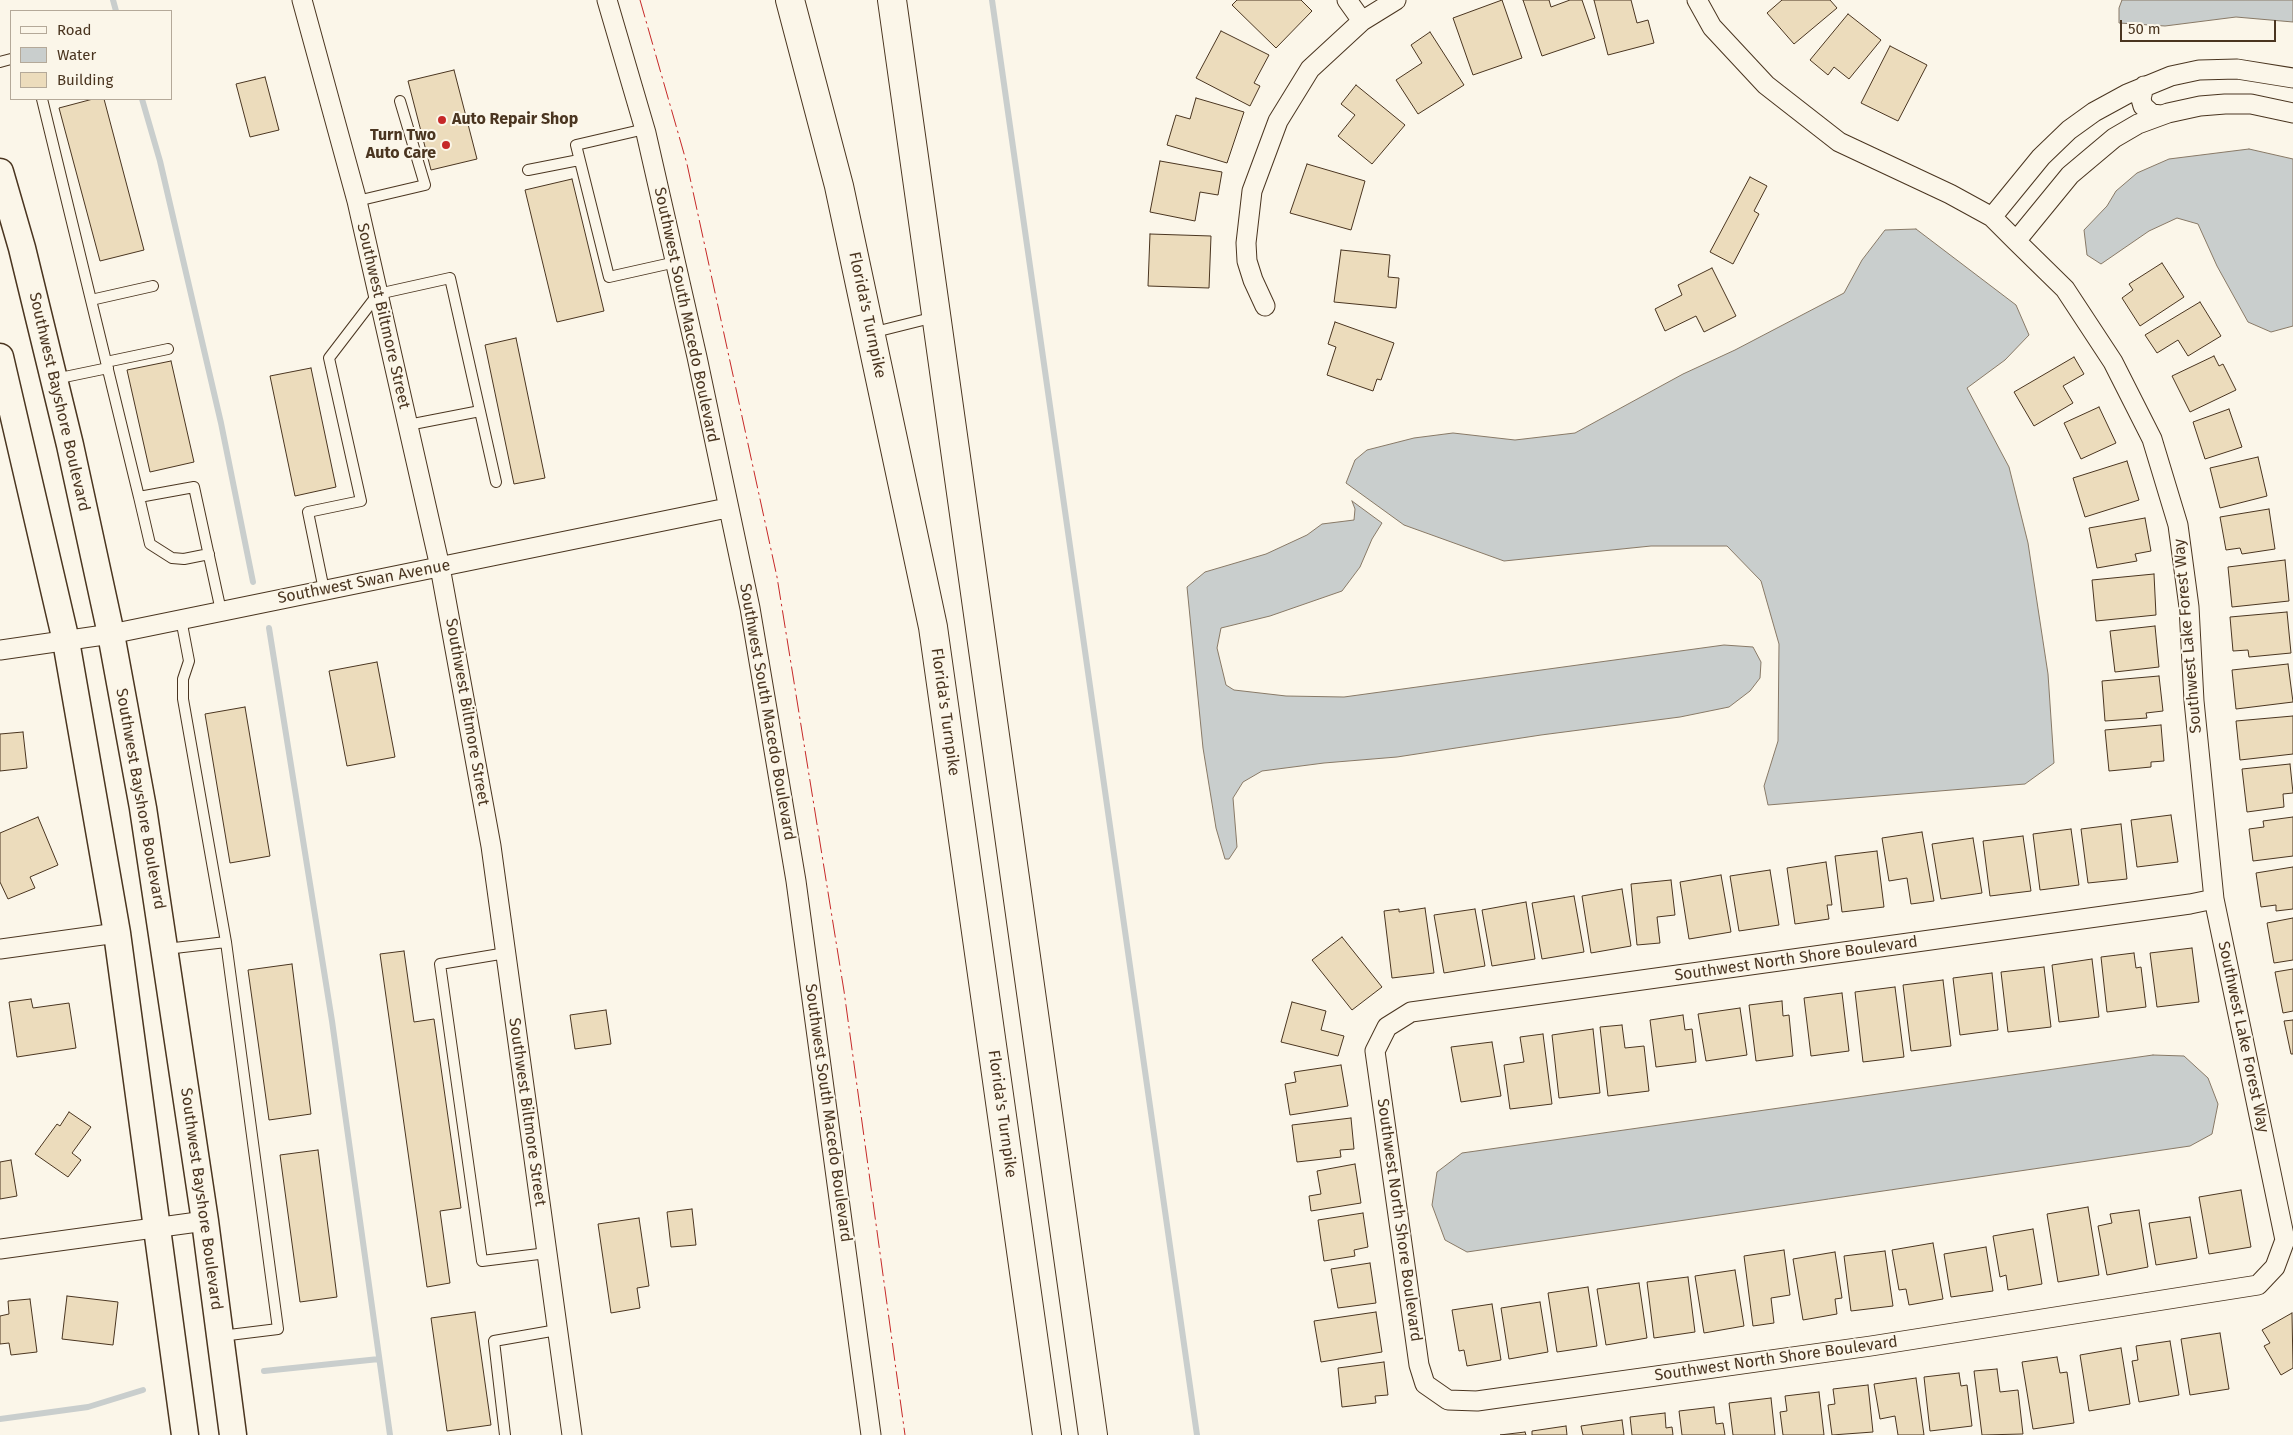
<!DOCTYPE html>
<html>
<head>
<meta charset="utf-8">
<style>
	body { margin:0 }
	#map { position:relative; width:2293px; height:1435px; overflow:hidden; background:#fbf6e9; font-family:"Fira Sans",sans-serif }
	canvas { display:block }
	.legend { position:absolute; left:10px; top:10px; width:162px; height:90px; box-sizing:border-box; background:#fbf6e9; border:1px solid #b4a999; margin:0; padding:6px 9px; list-style:none; font-size:15px; color:#4a3520 }
	.legend li { display:flex; align-items:center; gap:10px; height:25px }
	.legend b { width:25px; border:1px solid #b4a999 }
	.scale { position:absolute; left:2120px; top:20px; width:156px; height:22px; box-sizing:border-box; border:2px solid #4a3520; border-top:0; padding-left:6px; font-size:15px; line-height:18px; white-space:nowrap; color:#4a3520; -webkit-text-stroke:4px #fbf6e9; paint-order:stroke }
</style>
</head>
<body>
<div id="map">
<canvas width="2293" height="1435"></canvas>
<ul class="legend">
<li><b style="height:6px;background:#fbf6e9"></b>Road</li>
<li><b style="height:14px;background:#c9cecd"></b>Water</li>
<li><b style="height:14px;background:#ecdcbc"></b>Building</li>
</ul>
<div class="scale">50 m</div>
</div>
<script>
const context = document.querySelector('canvas').getContext('2d');
context.lineJoin = 'round';
function fill(path, color) { context.fillStyle = color; context.fill(path, 'evenodd'); }
const shape = rows => new Path2D(rows.map(r => 'M' + r).join(''));
function trace(path, color, width, dash) { context.strokeStyle = color; context.lineWidth = width; context.lineCap = dash ? 'butt' : 'round'; context.setLineDash(dash || []); context.stroke(path); }
function drawText(font, color, halo, rows, align = 'center') {
  context.font = font + ' "Fira Sans",sans-serif'; context.lineWidth = 4; context.setLineDash([]); context.textBaseline = 'middle'; context.strokeStyle = halo; context.fillStyle = color; for (const [text, x, y, turn = 0] of rows) {
    context.save(); context.translate(x, y); context.rotate((+turn || 0) * Math.PI / 180); context.textAlign = isNaN(turn) ? turn : align; if (halo) context.strokeText(text, 0, 0); context.fillText(text, 0, 0); context.restore();
  }
}
const water = shape([
	[2122,0,2293,0,2293,22,2236,17,2165,26,2119,23,2119,8,2122,0],
	[2249,149,2293,159,2293,326,2271,332,2248,322,2217,266,2198,224,2177,218,2149,231,2101,264,2087,255,2084,230,2107,206,2116,191,2137,173,2169,159,2249,149],
	[1916,229,2016,305,2029,335,2005,360,1967,388,2009,467,2028,543,2048,674,2054,763,2025,784,1768,805,1764,786,1778,741,1779,644,1761,581,1727,546,1651,546,1504,561,1404,525,1346,483,1355,460,1367,450,1414,438,1453,433,1515,440,1575,433,1683,374,1735,350,1844,293,1862,260,1885,230,1916,229],
	[1352,501,1382,523,1372,539,1360,567,1342,591,1270,616,1221,628,1217,648,1226,685,1234,690,1286,696,1344,697,1724,645,1753,647,1761,662,1760,678,1750,691,1729,707,1680,717,1541,735,1397,757,1324,763,1262,771,1243,782,1233,798,1237,847,1229,859,1225,859,1216,828,1203,748,1187,587,1205,572,1266,554,1307,535,1322,524,1354,520,1355,509,1352,501],
	[2153,1055,2184,1056,2208,1078,2218,1104,2212,1134,2190,1146,1467,1252,1445,1240,1432,1205,1437,1172,1462,1153,2153,1055]
]);
fill(water, '#c9cecd');
trace(water, '#887966', 1);
trace(shape([
	[113,0,116,11],
	[992,0,1197,1435],
	[142,99,160,161,221,423,253,582],
	[269,628,332,1021,390,1435],
	[264,1371,379,1359],
	[0,1419,88,1407,143,1390]
]), '#c9cecd', 6);
const building = shape([
	[1237,0,1301,0,1312,11,1276,48,1232,5,1237,0],
	[1502,0,1522,58,1473,75,1453,18,1502,0],
	[1523,0,1549,0,1551,7,1570,0,1582,0,1595,38,1542,56,1523,0],
	[1594,0,1631,0,1637,23,1648,20,1654,43,1608,55,1594,0],
	[1782,0,1830,0,1837,8,1794,44,1767,13,1782,0],
	[1848,14,1881,40,1849,79,1834,67,1828,75,1810,60,1848,14],
	[1221,31,1269,55,1254,83,1260,86,1250,106,1196,78,1221,31],
	[1430,32,1464,85,1418,114,1396,80,1422,63,1411,45,1430,32],
	[1890,46,1927,65,1898,121,1861,103,1890,46],
	[454,70,477,159,431,170,408,81,454,70],
	[265,77,279,130,250,137,236,84,265,77],
	[1356,85,1405,125,1372,164,1338,136,1355,115,1341,104,1356,85],
	[1196,98,1244,112,1227,163,1167,145,1176,115,1190,119,1196,98],
	[93,99,104,99,144,250,100,261,59,108,93,99],
	[1160,161,1222,172,1218,195,1200,192,1195,221,1150,212,1160,161],
	[1307,164,1365,181,1351,230,1290,213,1307,164],
	[1750,177,1767,186,1754,211,1759,214,1733,264,1710,252,1750,177],
	[572,179,604,311,557,322,525,190,572,179],
	[1150,234,1211,236,1209,288,1148,286,1150,234],
	[1341,250,1390,255,1388,277,1399,278,1396,308,1334,302,1341,250],
	[2162,263,2184,297,2140,326,2122,298,2133,290,2129,284,2162,263],
	[1712,268,1736,316,1704,332,1696,316,1665,331,1655,309,1682,295,1678,285,1712,268],
	[2200,302,2221,336,2188,356,2178,340,2157,353,2145,335,2200,302],
	[1335,322,1394,343,1381,380,1377,379,1373,391,1327,375,1336,347,1328,344,1335,322],
	[516,338,545,478,514,484,485,345,516,338],
	[2214,356,2219,366,2223,364,2236,390,2190,412,2172,376,2214,356],
	[2074,357,2084,374,2063,386,2073,403,2034,426,2014,392,2074,357],
	[171,361,194,462,150,472,127,370,171,361],
	[311,368,336,487,295,496,270,376,311,368],
	[2099,407,2116,443,2081,459,2064,423,2099,407],
	[2229,409,2242,447,2205,459,2193,422,2229,409],
	[2258,457,2267,496,2220,508,2210,468,2258,457],
	[2127,461,2139,500,2085,517,2073,478,2127,461],
	[2269,509,2275,549,2242,554,2240,548,2226,550,2220,517,2269,509],
	[2145,518,2151,551,2135,554,2137,561,2097,568,2089,528,2145,518],
	[2285,560,2289,601,2232,607,2228,567,2285,560],
	[2154,574,2156,615,2096,621,2092,580,2154,574],
	[2287,612,2291,653,2249,657,2248,650,2233,651,2230,617,2287,612],
	[2155,626,2159,667,2115,672,2110,631,2155,626],
	[377,662,395,757,347,766,329,671,377,662],
	[2288,664,2293,702,2236,709,2232,670,2288,664],
	[2159,676,2163,711,2146,713,2147,718,2105,721,2102,681,2159,676],
	[245,707,270,856,230,863,205,714,245,707],
	[2293,716,2293,754,2240,760,2236,721,2293,716],
	[2161,725,2164,761,2151,762,2151,767,2109,771,2105,730,2161,725],
	[23,732,27,768,0,771,0,734,23,732],
	[2290,764,2293,793,2283,794,2284,807,2247,812,2242,769,2290,764],
	[2171,815,2178,862,2137,867,2131,820,2171,815],
	[38,817,58,865,30,877,35,888,8,899,0,882,0,833,38,817],
	[2293,817,2293,856,2253,861,2249,829,2264,827,2263,821,2293,817],
	[2121,824,2127,879,2088,883,2081,829,2121,824],
	[2071,829,2079,885,2040,890,2033,834,2071,829],
	[1922,832,1934,901,1911,904,1907,878,1889,881,1882,838,1922,832],
	[2023,836,2031,891,1990,896,1983,841,2023,836],
	[1973,838,1982,893,1941,899,1932,844,1973,838],
	[1877,851,1884,907,1842,912,1835,856,1877,851],
	[1826,862,1832,905,1827,905,1829,919,1795,924,1787,868,1826,862],
	[2293,867,2293,909,2276,911,2276,905,2261,907,2256,873,2293,867],
	[1770,870,1779,925,1739,931,1730,876,1770,870],
	[1721,875,1731,932,1689,939,1680,882,1721,875],
	[1671,880,1675,915,1657,917,1660,943,1637,945,1631,884,1671,880],
	[1622,889,1631,946,1591,953,1582,896,1622,889],
	[1574,896,1584,952,1542,959,1532,903,1574,896],
	[1526,902,1535,959,1492,966,1482,910,1526,902],
	[1425,908,1434,973,1392,978,1384,911,1399,909,1399,912,1425,908],
	[1475,909,1485,966,1444,973,1434,915,1475,909],
	[2293,918,2293,960,2274,963,2267,923,2293,918],
	[1342,937,1382,987,1352,1010,1312,960,1342,937],
	[2192,948,2199,1002,2157,1007,2150,953,2192,948],
	[404,951,414,1022,434,1019,461,1208,440,1211,450,1283,427,1287,380,954,404,951],
	[2134,953,2136,968,2141,967,2146,1007,2107,1012,2101,957,2134,953],
	[2092,959,2099,1017,2059,1022,2052,965,2092,959],
	[292,964,311,1114,269,1120,248,970,292,964],
	[2044,967,2051,1027,2008,1032,2001,972,2044,967],
	[2293,969,2293,1011,2283,1013,2275,972,2293,969],
	[1992,973,1998,1030,1960,1035,1953,978,1992,973],
	[1943,980,1951,1046,1911,1051,1903,985,1943,980],
	[1895,987,1904,1057,1863,1062,1855,992,1895,987],
	[1842,993,1849,1051,1811,1056,1804,998,1842,993],
	[31,999,33,1008,69,1003,76,1048,17,1057,9,1002,31,999],
	[1782,1001,1783,1016,1789,1015,1793,1056,1756,1061,1749,1005,1782,1001],
	[1292,1002,1326,1011,1321,1030,1344,1036,1338,1056,1281,1042,1292,1002],
	[1740,1008,1747,1055,1706,1061,1698,1014,1740,1008],
	[606,1010,611,1044,575,1049,570,1015,606,1010],
	[1683,1015,1685,1030,1692,1029,1696,1062,1656,1067,1650,1020,1683,1015],
	[2293,1020,2293,1054,2291,1054,2284,1021,2293,1020],
	[1622,1025,1625,1048,1644,1046,1649,1091,1608,1096,1600,1027,1622,1025],
	[1593,1029,1600,1093,1559,1098,1552,1035,1593,1029],
	[1543,1034,1552,1104,1510,1109,1504,1065,1524,1062,1520,1037,1543,1034],
	[1492,1042,1501,1096,1461,1102,1451,1047,1492,1042],
	[1341,1065,1348,1106,1290,1115,1285,1084,1296,1082,1294,1072,1341,1065],
	[69,1112,91,1127,72,1153,81,1160,68,1177,35,1154,57,1124,60,1126,69,1112],
	[1351,1118,1354,1149,1340,1150,1341,1157,1297,1162,1292,1125,1351,1118],
	[318,1150,337,1297,300,1302,280,1155,318,1150],
	[11,1160,17,1196,0,1199,0,1162,11,1160],
	[1355,1164,1361,1203,1311,1211,1309,1196,1321,1194,1317,1171,1355,1164],
	[2241,1190,2251,1247,2209,1254,2199,1197,2241,1190],
	[2088,1207,2099,1275,2058,1282,2047,1214,2088,1207],
	[692,1209,696,1245,671,1247,667,1212,692,1209],
	[2139,1210,2148,1267,2107,1275,2098,1226,2112,1223,2110,1214,2139,1210],
	[1363,1213,1368,1247,1354,1250,1355,1256,1324,1261,1318,1220,1363,1213],
	[2190,1217,2197,1258,2156,1265,2149,1223,2190,1217],
	[639,1218,649,1286,637,1288,640,1308,611,1313,598,1224,639,1218],
	[2033,1229,2042,1284,2008,1290,2006,1275,2000,1277,1993,1236,2033,1229],
	[1933,1243,1943,1299,1909,1305,1906,1289,1899,1290,1892,1250,1933,1243],
	[1986,1247,1993,1291,1951,1297,1944,1254,1986,1247],
	[1784,1250,1790,1295,1771,1298,1774,1323,1753,1326,1744,1256,1784,1250],
	[1885,1251,1893,1306,1851,1311,1844,1256,1885,1251],
	[1835,1252,1842,1298,1835,1299,1837,1314,1803,1320,1793,1259,1835,1252],
	[1370,1263,1376,1303,1338,1308,1331,1269,1370,1263],
	[1735,1270,1744,1326,1704,1333,1695,1276,1735,1270],
	[1688,1277,1695,1332,1654,1338,1647,1282,1688,1277],
	[1639,1283,1647,1338,1606,1345,1597,1289,1639,1283],
	[1588,1287,1597,1346,1557,1352,1548,1293,1588,1287],
	[67,1296,118,1302,113,1345,62,1339,67,1296],
	[30,1299,37,1352,11,1355,9,1343,0,1344,0,1316,9,1314,8,1301,30,1299],
	[1540,1302,1548,1352,1509,1359,1501,1308,1540,1302],
	[1492,1304,1501,1360,1467,1366,1464,1350,1459,1351,1452,1310,1492,1304],
	[475,1312,491,1425,447,1431,431,1318,475,1312],
	[1376,1312,1382,1352,1321,1362,1314,1321,1376,1312],
	[2292,1313,2293,1368,2281,1375,2264,1346,2270,1343,2262,1330,2292,1313],
	[2220,1333,2229,1389,2190,1395,2181,1339,2220,1333],
	[2170,1341,2179,1395,2139,1402,2132,1361,2138,1360,2136,1346,2170,1341],
	[2121,1348,2130,1404,2089,1411,2080,1355,2121,1348],
	[2057,1357,2060,1373,2067,1372,2074,1423,2033,1429,2022,1362,2057,1357],
	[1384,1362,1388,1395,1375,1396,1376,1403,1342,1407,1338,1368,1384,1362],
	[1997,1369,2000,1392,2018,1390,2023,1434,1982,1435,1974,1371,1997,1369],
	[1959,1373,1961,1386,1967,1385,1972,1426,1930,1431,1924,1377,1959,1373],
	[1916,1378,1924,1435,1898,1435,1895,1416,1880,1419,1874,1384,1916,1378],
	[1868,1385,1873,1432,1832,1435,1828,1405,1835,1404,1833,1389,1868,1385],
	[1819,1392,1824,1435,1783,1435,1780,1412,1787,1411,1785,1396,1819,1392],
	[1771,1398,1775,1435,1733,1435,1729,1403,1771,1398],
	[1714,1407,1716,1424,1723,1423,1725,1435,1682,1435,1679,1411,1714,1407],
	[1665,1413,1666,1428,1672,1427,1673,1435,1632,1435,1630,1417,1665,1413],
	[1622,1420,1624,1435,1583,1435,1581,1426,1622,1420],
	[1566,1426,1567,1435,1532,1435,1532,1431,1566,1426],
	[1525,1432,1526,1435,1500,1435,1525,1432]
]);
fill(building, '#ecdcbc');
trace(building, '#4a3520', 1);
const service = shape([
	[0,62,11,59],
	[42,99,139,497,194,487,221,611],
	[645,129,576,145,609,277,676,262],
	[528,170,579,160],
	[357,201,425,185,400,101],
	[91,300,153,286],
	[871,333,935,317],
	[106,362,168,349],
	[55,379,108,368],
	[408,425,480,411],
	[139,497,150,544,172,558,184,559,209,554],
	[324,590,308,512,361,501,329,358,378,294,450,278,496,482],
	[181,619,189,661,183,679,183,699,226,942],
	[166,949,226,942,278,1329,221,1336],
	[506,953,440,964,482,1261,547,1253],
	[505,1435,494,1341,557,1330]
]);
const minor = shape([
	[302,0,357,201,440,567,491,846,572,1435],
	[607,0,646,133,697,357,750,608,796,881,871,1435],
	[1347,0,1362,21],
	[1697,0,1712,27,1766,85,1839,142,1950,194,1992,217,2016,241,2065,289,2113,362,2152,439,2178,525,2189,607,2194,701,2214,899,2285,1240,2275,1267,2258,1285,1871,1346,1477,1401,1448,1400,1425,1384,1419,1365,1375,1051,1387,1027,1411,1012,2190,904,2214,899],
	[2144,86,2141,99,2143,106,2152,114,2161,115],
	[1992,217,2041,157,2069,130,2094,112,2127,94,2171,76,2199,70,2237,69,2293,78],
	[2016,241,2070,175,2114,138,2138,124,2168,113,2200,106,2225,104,2251,104,2293,113],
	[1265,306,1253,280,1247,261,1246,243,1252,191,1278,121,1310,69,1362,21,1396,0],
	[0,650,111,634,727,508],
	[0,949,117,933],
	[0,1249,205,1221]
]);
const secondary = shape([
	[0,172,22,248,70,445,111,634,143,808,205,1221,233,1435],
	[0,357,66,641,117,933,185,1435]
]);
const motorway = shape([
	[790,0,839,186,933,627,1047,1435],
	[892,0,1093,1435]
]);
trace(service, '#4a3520', 12);
trace(minor, '#4a3520', 21);
trace(secondary, '#4a3520', 29);
trace(motorway, '#4a3520', 30);
trace(service, '#fbf6e9', 10);
trace(minor, '#fbf6e9', 19);
trace(secondary, '#fbf6e9', 26);
trace(motorway, '#fbf6e9', 28);
trace(shape([
	[640,0,687,164,777,577,844,991,905,1435]
]), '#c62828', 1, [18, 4, 2.5, 4]);
for (const [x, y, r, color] of [
	[442,120,5,"#c62828"],
	[446,145,5,"#c62828"]
]) { const dot = new Path2D(); dot.arc(x, y, r, 0, 2 * Math.PI); context.fillStyle = color; context.fill(dot); trace(dot, '#fbf6e9', 2); }
drawText('bold 16px', '#4a3520', '#fbf6e9', [
	["Auto Repair Shop",452,120],
	["Turn Two",436,136,"right"],
	["Auto Care",436,154,"right"]
], 'left');
drawText('16px', '#4a3520', '#fbf6e9', [
	["Southwest South Macedo Boulevard",686,315,78],
	["Florida's Turnpike",867,315,78],
	["Southwest Biltmore Street",383,316,77],
	["Southwest Bayshore Boulevard",59,402,77],
	["Southwest Swan Avenue",364,582,-11],
	["Southwest Lake Forest Way",2188,636,-95],
	["Southwest Biltmore Street",467,712,80],
	["Southwest South Macedo Boulevard",767,712,80],
	["Florida's Turnpike",945,712,82],
	["Southwest Bayshore Boulevard",140,799,80],
	["Southwest North Shore Boulevard",1796,959,-8],
	["Southwest Lake Forest Way",2243,1037,78],
	["Southwest Biltmore Street",527,1112,82],
	["Southwest South Macedo Boulevard",828,1113,82],
	["Florida's Turnpike",1002,1114,82],
	["Southwest Bayshore Boulevard",201,1199,82],
	["Southwest North Shore Boulevard",1399,1220,82],
	["Southwest North Shore Boulevard",1776,1359,-8]
]);
</script>
</body>
</html>
